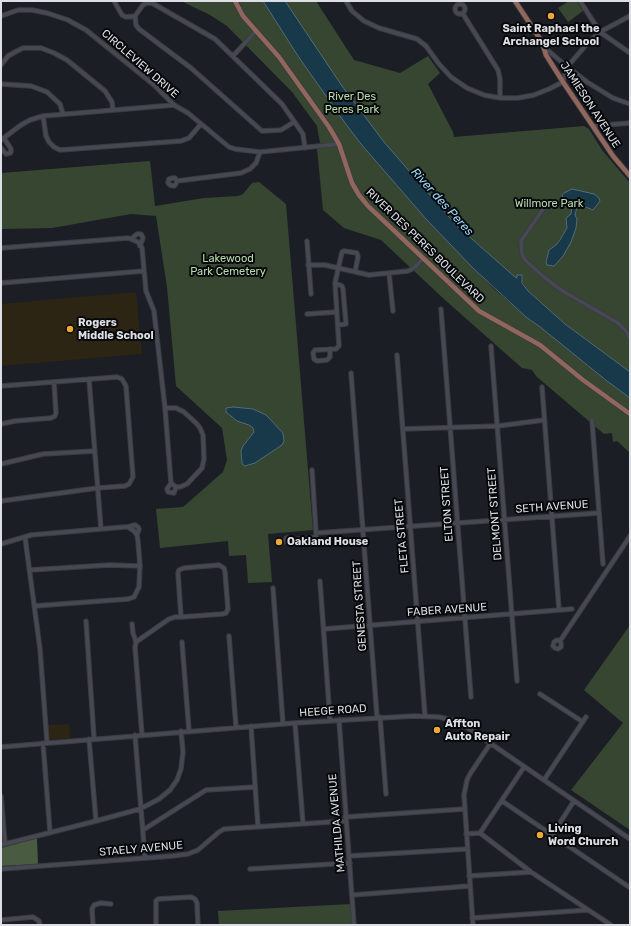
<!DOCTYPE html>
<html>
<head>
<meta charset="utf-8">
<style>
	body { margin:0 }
	#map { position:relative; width:631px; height:926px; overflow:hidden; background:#1c1e25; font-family:Rubik,sans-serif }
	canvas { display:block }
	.frame { position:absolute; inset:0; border:2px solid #dddfe4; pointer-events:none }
</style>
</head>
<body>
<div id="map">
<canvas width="631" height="926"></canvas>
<div class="frame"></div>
</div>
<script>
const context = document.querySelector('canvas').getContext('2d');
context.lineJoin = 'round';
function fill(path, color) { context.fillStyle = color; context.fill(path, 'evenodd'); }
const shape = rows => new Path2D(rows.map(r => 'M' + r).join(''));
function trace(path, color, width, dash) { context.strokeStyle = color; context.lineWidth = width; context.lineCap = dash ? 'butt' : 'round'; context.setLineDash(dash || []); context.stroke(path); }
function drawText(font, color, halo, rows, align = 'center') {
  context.font = font + ' Rubik,sans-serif'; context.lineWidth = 4; context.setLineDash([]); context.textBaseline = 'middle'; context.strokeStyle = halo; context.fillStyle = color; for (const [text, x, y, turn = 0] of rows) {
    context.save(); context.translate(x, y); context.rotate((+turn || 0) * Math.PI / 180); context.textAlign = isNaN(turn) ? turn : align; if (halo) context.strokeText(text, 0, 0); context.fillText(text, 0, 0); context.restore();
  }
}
fill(shape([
	[136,292,142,354,1,366,1,304],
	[69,724,70,738,52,740,48,737,48,725]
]), '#2c2514');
fill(shape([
	[181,1,316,1,354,60,400,73,428,56,440,73,428,84,453,132,454,137,584,126,589,129,602,150,630,183,630,372,565,324,528,291,518,275,516,278,512,275,470,237,439,206,384,143,361,144,426,219,492,287,526,317,539,326,607,381,630,398,630,453,617,441,613,442,612,433,604,434,537,377,532,370,522,368,445,300,381,240,344,228,323,210,317,149,321,148,317,126,292,92,227,26,210,15],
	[569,1,577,1,583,11,568,22,558,8],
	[150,161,155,206,204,198,238,196,243,194,252,183,259,182,286,204,313,530,268,534,272,582,248,583,246,555,229,556,228,541,160,548,156,509,183,507,223,472,227,460,222,428,176,386,167,287,156,216,131,214,52,228,1,229,1,173],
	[630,625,630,830,571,790,623,723,584,690],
	[351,904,353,925,219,925,218,911]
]), '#374631');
fill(shape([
	[37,838,38,864,1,866,1,848]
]), '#495c41');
const water = shape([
	[263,1,285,1,342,86,384,142,456,225,515,277,517,278,517,275,522,275,522,283,528,291,565,324,630,372,630,398,607,381,539,326,526,317,473,268,426,219,361,144,345,123,298,56,263,1],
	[572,189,594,194,599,198,600,201,593,210,586,207,577,207,575,215,577,219,576,228,571,242,563,256,556,264,554,266,547,265,546,262,549,250,556,245,560,240,567,228,566,218,571,214,572,206,564,203,562,195,564,193,572,189],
	[233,407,253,409,266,415,283,433,284,441,282,445,255,463,245,466,243,465,242,463,241,451,243,446,254,432,253,428,249,425,237,421,226,412,226,408,233,407]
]);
fill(water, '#17394a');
trace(water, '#526b78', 1);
const minor = shape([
	[114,1,122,15,126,17,135,16],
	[346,1,352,11,364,21,379,28,417,39,426,46,439,64,451,77,467,88,484,95,500,98,518,98,534,95,549,89,563,82,567,67,587,44,600,32,630,16],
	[580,1,600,32,630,53],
	'455 9a5 5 0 1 1 10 0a5 5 0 1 1-10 0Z',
	[463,14,498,70,500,79,500,98],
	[1,16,18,10,32,10,47,13,68,20,86,30,153,84,174,105,188,113,229,147,235,149,260,152,339,144],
	[135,16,143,5,147,3,152,3,215,39,282,104,303,134,305,148],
	[135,16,136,25,139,29,191,68,262,131,281,130,294,122],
	[544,47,565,65,587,82,613,98,630,104],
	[233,56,256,31],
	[1,65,8,56,15,52,23,48,41,48,54,53,67,60,105,91,112,102,113,110],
	[1,84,31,86,47,92,60,104,63,114],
	[43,116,46,136,49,142,54,147,60,150,181,141,189,138,201,124],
	[593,126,630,123],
	[1,140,21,125,30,120,43,116,174,105],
	[1,148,6,154,10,153,11,152,11,149,4,138],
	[177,181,176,184,174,186,170,185,168,183,169,179,173,178,175,178,177,181,241,173,250,169,256,163,260,152],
	[546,205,521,241,522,254,525,260,544,277,561,290,618,323,626,331,630,338],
	[131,239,137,234,141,234,143,238,140,246],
	[307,241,311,294],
	[1,248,128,238,138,242,142,248,146,291,154,311,165,408,171,483,176,487],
	[308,265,325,265,369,275,408,271,414,268,423,259],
	[389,273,393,311],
	[1,283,144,271],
	[335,283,342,286,343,289,346,324,338,325],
	[441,309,471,697],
	[307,314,337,312],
	[491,346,517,681],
	[330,349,330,357,327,360,317,361,314,359,313,353,315,350,336,349,339,346,335,283,342,252,344,251,357,253,358,257,355,272],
	[397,355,425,716],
	[351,373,377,717],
	[89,379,101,529],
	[1,386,117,377,122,379,126,386,133,477,129,484,125,486,98,488,1,501],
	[542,387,559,610],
	[165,408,176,408,184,412,196,423,200,428,203,435,204,459,202,468,187,484,180,487,176,487],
	[592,420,603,564],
	[1,424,15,421,51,418,55,416,56,413,54,382],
	[403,429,498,426,544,420],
	[1,464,43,454,95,451],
	[312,470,316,533],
	[171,483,167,489,168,492,174,493,176,487],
	[128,527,135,525,138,527,139,529,137,535],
	[316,533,599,513],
	[25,537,40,649,47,742],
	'285.5 540a2.5 2.5 0 1 1 5 0a2.5 2.5 0 1 1-5 0Z',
	[290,540,316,537,316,533],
	[1,544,31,535,124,527,128,527,134,531,137,535,138,541,140,566,139,587,134,597,128,599,34,606],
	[30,570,109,565,140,566],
	[320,581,330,720],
	[273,588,283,724],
	[86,621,94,738],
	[132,624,133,633,136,642,135,647,142,735],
	[324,629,572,609],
	[229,636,236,727],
	[560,641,557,640,554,642,553,646,555,648,558,649,561,647,561,643,560,641,630,536],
	[136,642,169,619,175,617,181,617,222,614,226,613,228,609,225,572,224,568,219,565,184,568,179,570,178,573,181,617],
	[182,642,189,731],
	[540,694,583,722],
	[380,717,386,794],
	[339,720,354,925],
	[295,723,303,824],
	[251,726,258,827],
	[135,735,145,858],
	[89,739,96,821],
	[43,743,50,832],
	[1,747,295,723,414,716,439,717,456,721,465,726,630,839],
	[544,780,586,717],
	[1,796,5,844],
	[502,801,629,887],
	[345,817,465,809],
	[143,830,206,790,255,787],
	[480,833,524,767],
	[466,834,480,833,531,872,611,925],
	[552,835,574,801],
	[1,845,96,821,140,809,159,799,170,790,177,780,181,769,183,752,181,731],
	[349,856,467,849],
	[1,869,172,856,188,854,198,850,219,832,224,829,346,821],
	[250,869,350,863],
	[469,876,531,872],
	[352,895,470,886],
	[472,918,588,910],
	[1,920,33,917,39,921,40,925],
	[93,925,92,909,94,905,101,903,111,904],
	[156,925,156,901,158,899,191,897,195,899,197,903,198,925],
	[473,925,464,795,467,780,470,774,490,744]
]);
const major = shape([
	[235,1,243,16,279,57,329,127,339,144,352,183,359,195,368,206,479,311,540,345,583,380,630,414],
	[515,1,542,42,546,55,563,82,613,156,630,176]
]);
trace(minor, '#3a3c41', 5.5);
trace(major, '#3a3c41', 6);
trace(minor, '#474952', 3.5);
trace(major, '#91665c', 4.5);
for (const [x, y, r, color] of [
	[551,16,4,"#eca93a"],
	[70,329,4,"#eca93a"],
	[279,542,4,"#eca93a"],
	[437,730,4,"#eca93a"],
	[540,835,4,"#eca93a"]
]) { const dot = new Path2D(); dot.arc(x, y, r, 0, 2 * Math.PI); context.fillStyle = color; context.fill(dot); trace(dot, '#07080b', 1.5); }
drawText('bold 11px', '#dddfe4', '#07080b', [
	["Saint Raphael the",551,29,"center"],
	["Archangel School",551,42,"center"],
	["Rogers",78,323],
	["Middle School",78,336],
	["Oakland House",287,542],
	["Affton",445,724],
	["Auto Repair",445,737],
	["Living",548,829],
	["Word Church",548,842]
], 'left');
drawText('11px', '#dddfe4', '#07080b', [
	["CIRCLEVIEW DRIVE",140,64,41],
	["JAMIESON AVENUE",590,105,57],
	["RIVER DES PERES BOULEVARD",425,246,44],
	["ELTON STREET",447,504,-94],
	["SETH AVENUE",552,507,-4],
	["DELMONT STREET",495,514,-94],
	["FLETA STREET",402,536,-95],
	["GENESTA STREET",360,606,-94],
	["FABER AVENUE",447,610,-4],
	["HEEGE ROAD",333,711,-4],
	["MATHILDA AVENUE",337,823,-95],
	["STAELY AVENUE",141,849,-5]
]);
drawText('11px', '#b9ddaa', '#07080b', [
	["River Des",352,97],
	["Peres Park",352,110],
	["Willmore Park",549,204],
	["Lakewood",228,259],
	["Park Cemetery",228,272]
]);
drawText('italic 12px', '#9ad9fb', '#07080b', [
	["River des Peres",442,202,48]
]);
</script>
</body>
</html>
